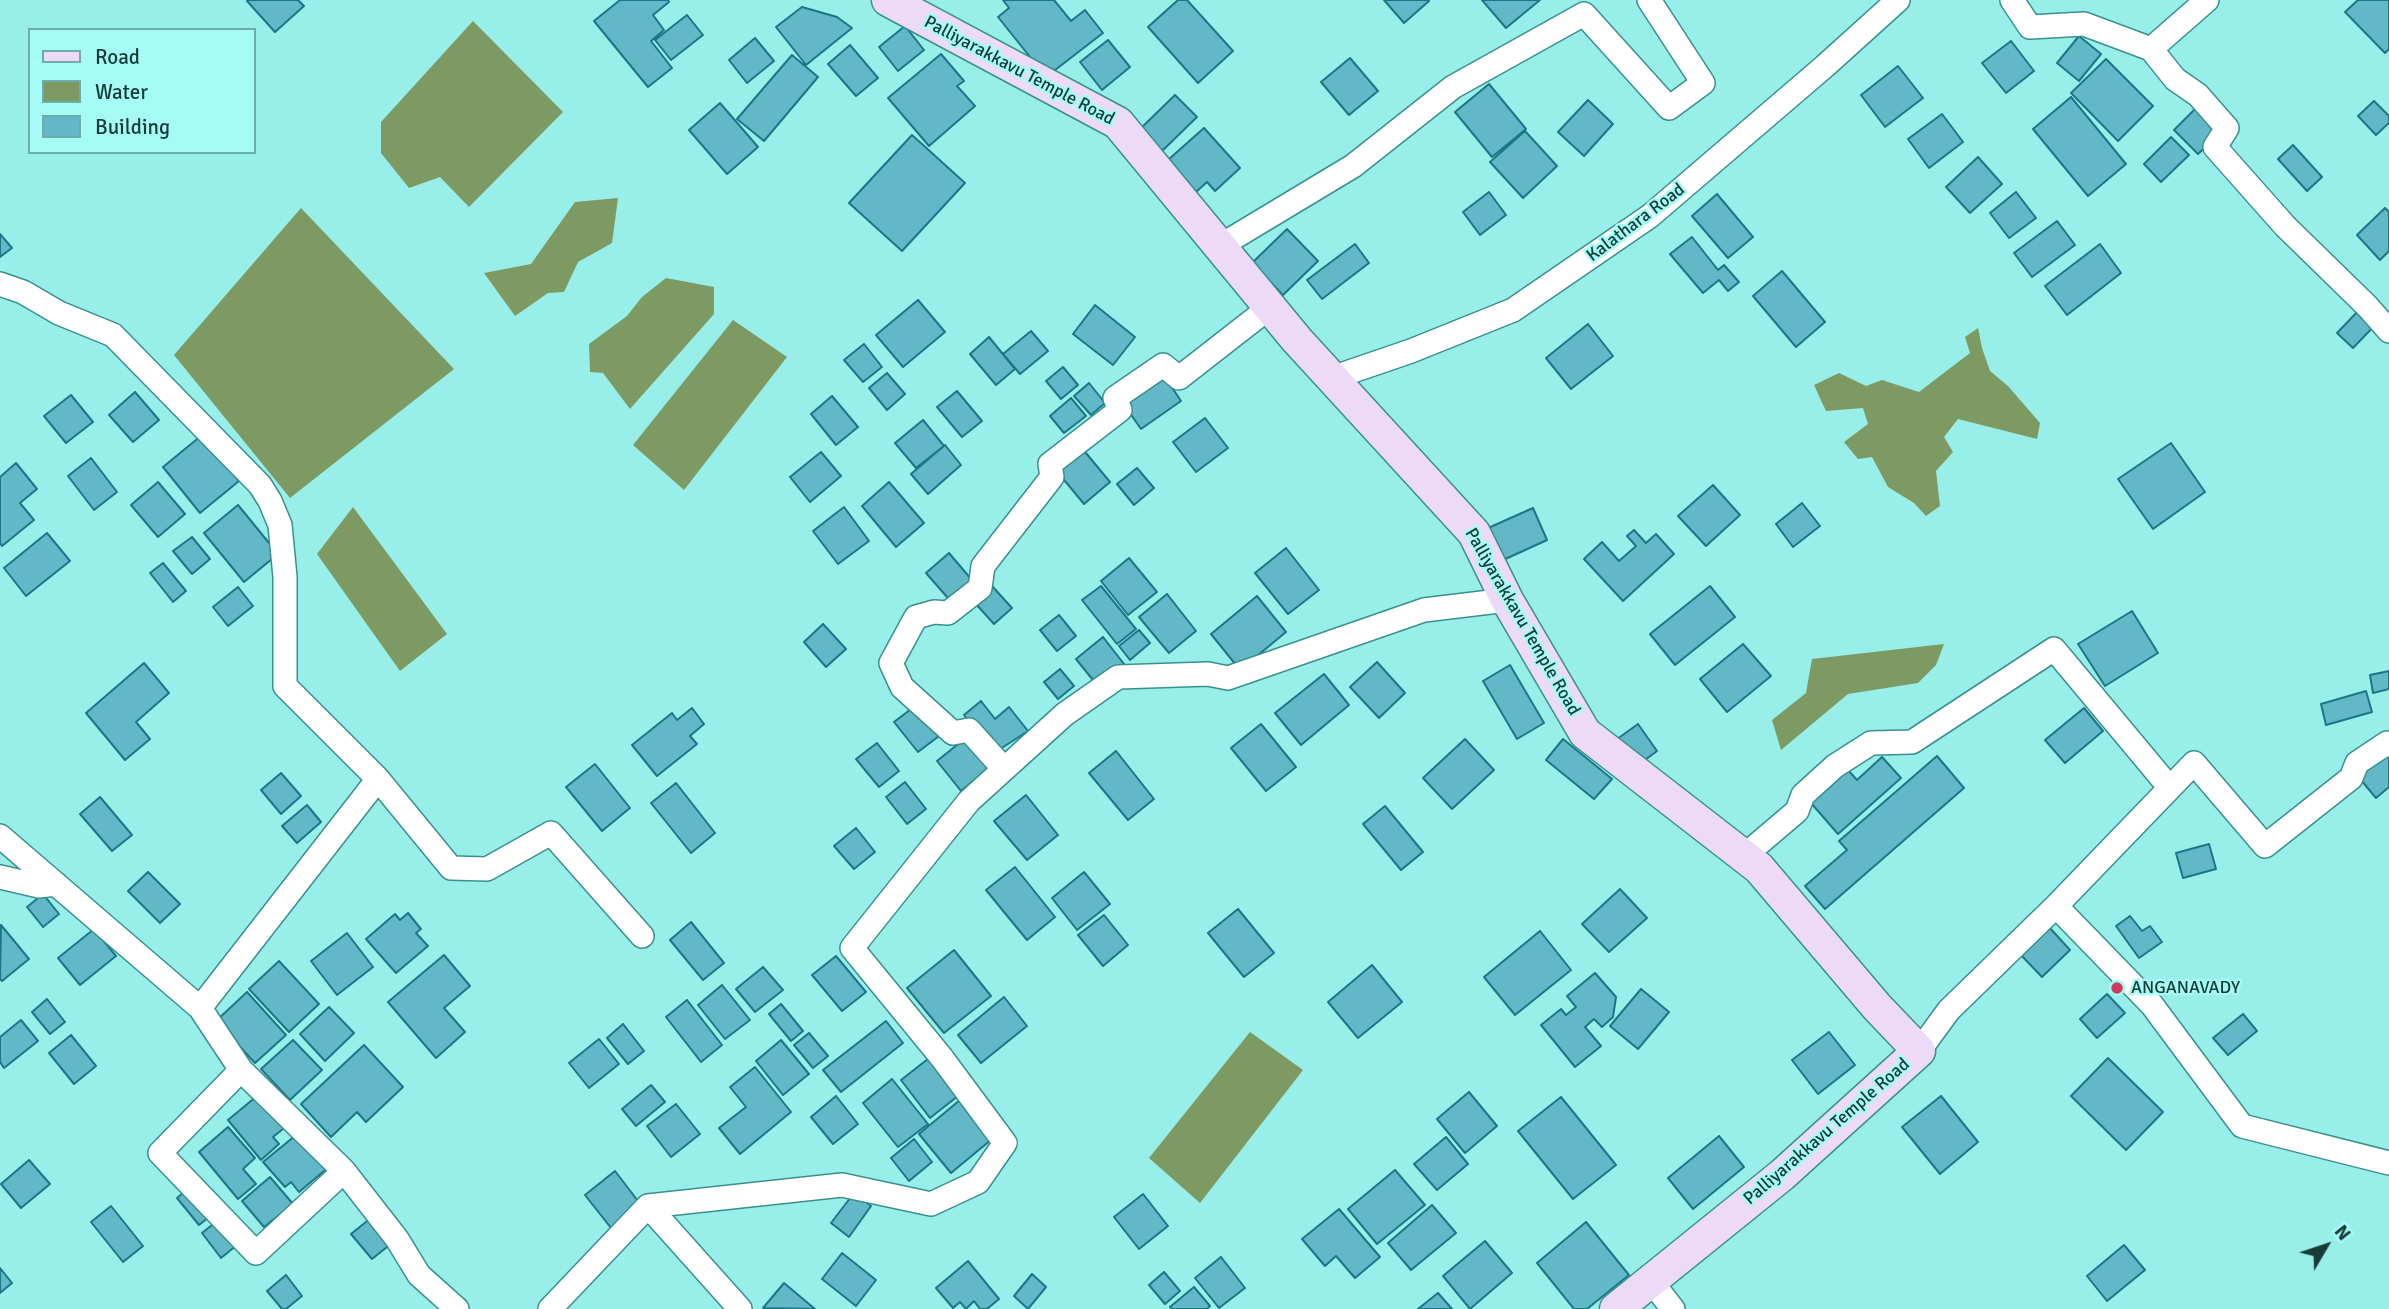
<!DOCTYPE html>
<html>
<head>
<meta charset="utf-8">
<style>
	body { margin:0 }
	#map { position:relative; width:2389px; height:1309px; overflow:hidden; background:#98eee9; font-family:Signika,sans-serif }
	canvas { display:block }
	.legend { position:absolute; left:28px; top:28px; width:228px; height:126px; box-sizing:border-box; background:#a5fcf6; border:2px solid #6cafaa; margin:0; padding:9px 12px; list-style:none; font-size:21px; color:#163b39 }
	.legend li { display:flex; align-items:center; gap:14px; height:35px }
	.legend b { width:35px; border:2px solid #6cafaa }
	.north { position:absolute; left:2291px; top:1211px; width:70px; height:70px; -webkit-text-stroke:5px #a5fcf6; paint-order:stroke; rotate:51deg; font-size:19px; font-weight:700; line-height:28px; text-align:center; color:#163b39 }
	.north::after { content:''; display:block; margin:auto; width:24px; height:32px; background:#163b39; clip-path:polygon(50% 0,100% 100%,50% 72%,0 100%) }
</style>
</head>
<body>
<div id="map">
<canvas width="2389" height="1309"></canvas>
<ul class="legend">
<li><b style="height:9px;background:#ecdaf7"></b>Road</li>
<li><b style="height:19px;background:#7d9a62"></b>Water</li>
<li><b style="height:19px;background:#63b8c8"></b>Building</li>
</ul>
<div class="north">N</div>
</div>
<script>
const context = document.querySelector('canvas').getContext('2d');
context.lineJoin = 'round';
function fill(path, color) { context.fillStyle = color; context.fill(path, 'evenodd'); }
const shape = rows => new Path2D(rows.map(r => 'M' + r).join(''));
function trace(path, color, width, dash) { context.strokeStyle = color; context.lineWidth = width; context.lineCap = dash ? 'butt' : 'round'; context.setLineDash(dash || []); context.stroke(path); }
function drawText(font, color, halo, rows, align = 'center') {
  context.font = font + ' Signika,sans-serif'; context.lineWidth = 5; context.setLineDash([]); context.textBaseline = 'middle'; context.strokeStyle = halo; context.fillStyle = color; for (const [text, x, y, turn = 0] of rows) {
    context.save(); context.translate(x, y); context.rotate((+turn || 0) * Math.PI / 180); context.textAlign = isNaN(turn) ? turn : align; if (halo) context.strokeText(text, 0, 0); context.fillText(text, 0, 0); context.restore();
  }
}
fill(shape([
	[473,21,563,112,469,207,440,177,409,188,381,153,381,122],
	[618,198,612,243,578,262,564,292,548,293,515,316,484,273,531,264,575,202],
	[301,208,454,369,290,498,174,355],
	[666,278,714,287,714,314,630,409,603,373,590,372,589,344,627,316,642,297],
	[733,320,787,357,684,490,633,445],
	[1978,328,1982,348,1990,371,2008,386,2040,423,2037,439,1958,419,1944,437,1953,452,1936,471,1940,506,1926,516,1914,503,1888,487,1872,457,1858,459,1844,442,1868,424,1863,408,1826,411,1814,385,1839,373,1866,386,1882,380,1919,392,1970,353,1965,337],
	[353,507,447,634,400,671,317,554],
	[1944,644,1936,665,1918,683,1848,694,1781,750,1772,720,1806,693,1812,659],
	[1250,1032,1303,1070,1200,1203,1149,1158]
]), '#7d9a62');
const building = shape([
	[249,0,298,0,304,6,275,32,247,1,249,0],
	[620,0,668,0,669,2,653,15,664,30,651,41,672,68,648,87,594,21,620,0],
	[1003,0,1054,0,1071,21,1085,10,1103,33,1046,77,998,17,1009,8,1003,0],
	[1178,0,1187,0,1233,51,1198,83,1148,27,1178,0],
	[1384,0,1429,0,1429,1,1404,23,1384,0],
	[1482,0,1540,0,1506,28,1482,0],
	[2358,0,2389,0,2389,49,2385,53,2345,12,2358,0],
	[802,7,837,17,852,28,806,65,776,27,802,7],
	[687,15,703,35,671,60,655,40,687,15],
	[905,26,924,50,898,71,879,47,905,26],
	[2079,36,2101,54,2079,81,2057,63,2079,36],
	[755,38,774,61,747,83,729,60,755,38],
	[1108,40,1130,67,1102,90,1080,62,1108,40],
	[2011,41,2034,71,2006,93,1982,63,2011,41],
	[850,45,878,78,856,96,828,64,850,45],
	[941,54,964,81,957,86,975,106,929,146,888,98,941,54],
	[792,55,818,77,764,141,737,119,792,55],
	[1350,58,1378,91,1349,115,1321,82,1350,58],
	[2106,59,2153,106,2118,141,2071,93,2106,59],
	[1898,66,1923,98,1885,127,1861,95,1898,66],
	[1489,84,1526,129,1492,157,1455,112,1489,84],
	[1175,95,1197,117,1160,153,1138,131,1175,95],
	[2071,97,2126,164,2088,196,2033,129,2071,97],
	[1588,100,1613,124,1584,156,1558,132,1588,100],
	[2374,101,2389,116,2389,123,2376,135,2358,116,2374,101],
	[720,103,758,147,727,174,689,130,720,103],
	[2200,104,2224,129,2198,154,2174,130,2200,104],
	[1942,114,1963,142,1929,168,1908,139,1942,114],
	[1204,128,1240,168,1215,191,1207,182,1196,192,1168,160,1204,128],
	[1525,131,1557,166,1523,198,1490,162,1525,131],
	[912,135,965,183,902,251,849,203,912,135],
	[2171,137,2189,155,2161,182,2144,164,2171,137],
	[2293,145,2322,177,2307,191,2278,159,2293,145],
	[1978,157,2002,184,1970,213,1946,187,1978,157],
	[1489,192,1506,215,1480,235,1463,212,1489,192],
	[2016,192,2036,218,2009,238,1990,213,2016,192],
	[1717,194,1753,237,1728,258,1692,216,1717,194],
	[2385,208,2389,212,2389,251,2380,260,2357,235,2385,208],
	[2057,221,2075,245,2032,277,2014,253,2057,221],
	[1287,229,1318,261,1283,295,1252,263,1287,229],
	[0,234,12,248,0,257,0,234],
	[1692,237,1718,270,1724,265,1739,282,1728,291,1719,280,1703,293,1670,254,1692,237],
	[1355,244,1369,263,1322,299,1307,280,1355,244],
	[2100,244,2121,273,2067,315,2045,286,2100,244],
	[1782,271,1825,322,1796,347,1753,296,1782,271],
	[918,300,945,332,903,367,876,335,918,300],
	[1095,305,1135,337,1113,365,1073,334,1095,305],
	[2361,308,2377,323,2353,348,2337,333,2361,308],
	[1588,324,1613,356,1571,389,1546,358,1588,324],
	[1031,331,1048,351,1020,374,1003,354,1031,331],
	[989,337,1015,369,996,385,970,354,989,337],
	[864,344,882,367,863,382,844,360,864,344],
	[1063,367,1078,385,1061,399,1046,381,1063,367],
	[1161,371,1181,401,1141,429,1120,399,1161,371],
	[887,373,905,394,887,410,869,388,887,373],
	[1089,383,1105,403,1091,415,1074,396,1089,383],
	[957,391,982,421,962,437,937,407,957,391],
	[135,392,159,420,133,442,109,415,135,392],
	[71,395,93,422,66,443,44,416,71,395],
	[832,396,858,427,836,445,811,414,832,396],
	[1071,398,1086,416,1064,433,1050,416,1071,398],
	[1205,418,1228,448,1196,472,1173,442,1205,418],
	[923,420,944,446,916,468,895,443,923,420],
	[202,435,239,481,200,513,163,467,202,435],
	[2171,443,2205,492,2153,529,2118,479,2171,443],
	[945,445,961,465,928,494,911,474,945,445],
	[1081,447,1110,482,1084,504,1055,469,1081,447],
	[821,452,841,476,810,502,790,477,821,452],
	[91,458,117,492,94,510,68,476,91,458],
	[16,463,37,489,20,503,34,520,2,546,0,543,0,477,16,463],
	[1137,468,1154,488,1134,505,1117,484,1137,468],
	[158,482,185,514,158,537,131,505,158,482],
	[889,482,924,523,896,547,862,506,889,482],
	[1713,485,1740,515,1706,546,1678,516,1713,485],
	[1802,503,1820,526,1793,547,1776,524,1802,503],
	[238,505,278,554,244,582,204,533,238,505],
	[844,507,869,541,838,564,813,531,844,507],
	[1533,508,1547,540,1501,561,1486,529,1533,508],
	[1634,530,1646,543,1656,534,1674,554,1623,601,1584,559,1602,542,1619,561,1636,546,1627,536,1634,530],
	[47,533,70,561,26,596,4,568,47,533],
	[192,537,210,559,192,574,173,551,192,537],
	[1286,548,1319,590,1288,614,1255,573,1286,548],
	[949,553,977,586,954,605,926,573,949,553],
	[1129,558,1157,592,1128,615,1101,581,1129,558],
	[163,563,186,591,173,602,150,573,163,563],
	[992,586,1012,608,994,624,975,603,992,586],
	[1101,586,1136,629,1117,644,1082,600,1101,586],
	[1710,586,1735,617,1675,665,1650,634,1710,586],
	[238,587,253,606,228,626,213,607,238,587],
	[1167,594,1196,631,1169,653,1139,617,1167,594],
	[1257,596,1286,632,1240,670,1211,634,1257,596],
	[2132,611,2158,653,2105,686,2078,644,2132,611],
	[1059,615,1076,636,1057,651,1040,630,1059,615],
	[823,624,846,649,826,667,804,642,823,624],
	[1139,630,1150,643,1130,660,1119,646,1139,630],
	[1103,637,1124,664,1097,685,1076,659,1103,637],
	[1743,644,1771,676,1727,712,1700,679,1743,644],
	[1377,662,1405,693,1379,718,1350,687,1377,662],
	[144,663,169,693,136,722,150,739,125,760,86,713,144,663],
	[1510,665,1544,723,1517,739,1483,681,1510,665],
	[1060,669,1074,686,1058,699,1044,682,1060,669],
	[2389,671,2389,689,2373,693,2370,675,2389,671],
	[1324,674,1349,705,1301,745,1275,713,1324,674],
	[2366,691,2372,712,2326,725,2321,704,2366,691],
	[981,701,995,719,1009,707,1028,731,994,753,964,715,981,701],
	[915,706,939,736,918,752,894,722,915,706],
	[692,708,704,724,690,736,697,744,657,776,632,745,672,713,677,720,692,708],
	[2084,708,2103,731,2065,763,2045,740,2084,708],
	[1261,724,1296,767,1266,791,1231,748,1261,724],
	[1638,724,1657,751,1633,769,1613,742,1638,724],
	[968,736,992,766,961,791,937,761,968,736],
	[1465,739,1494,770,1452,809,1423,778,1465,739],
	[1563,739,1612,779,1594,799,1546,760,1563,739],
	[877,743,899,771,879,787,856,759,877,743],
	[2389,747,2389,787,2376,798,2356,774,2389,747],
	[1116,751,1154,799,1128,820,1089,773,1116,751],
	[1937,756,1964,788,1825,909,1805,886,1847,850,1839,841,1937,756],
	[1882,757,1901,778,1838,834,1811,803,1848,770,1857,780,1882,757],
	[595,764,630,808,602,831,566,787,595,764],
	[281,773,301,796,281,814,261,790,281,773],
	[905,782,926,809,907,824,886,797,905,782],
	[676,783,715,833,691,853,651,803,676,783],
	[1026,795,1058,835,1027,860,994,821,1026,795],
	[100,797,132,835,112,851,80,814,100,797],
	[307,805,321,822,297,843,282,826,307,805],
	[1385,806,1423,852,1401,870,1363,824,1385,806],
	[856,828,875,852,854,869,834,846,856,828],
	[2209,844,2216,869,2183,878,2176,853,2209,844],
	[1015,867,1055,917,1027,940,986,890,1015,867],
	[148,872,180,904,160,923,128,891,148,872],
	[1084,872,1110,904,1077,930,1052,898,1084,872],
	[1620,889,1647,918,1609,952,1582,924,1620,889],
	[43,894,59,914,43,927,27,907,43,894],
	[1238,909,1274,953,1244,977,1208,933,1238,909],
	[408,913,421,929,416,933,428,946,396,973,366,939,395,914,400,920,408,913],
	[1104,915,1128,945,1103,966,1078,935,1104,915],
	[2130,916,2142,931,2150,926,2162,942,2139,958,2116,926,2130,916],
	[691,922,724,963,703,980,670,940,691,922],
	[1,925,29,959,2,981,0,979,1,925],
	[2049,927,2070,950,2042,977,2020,954,2049,927],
	[94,929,116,956,80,985,58,958,94,929],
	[1540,931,1571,970,1515,1015,1484,977,1540,931],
	[347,933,373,967,337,995,311,961,347,933],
	[954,950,991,996,944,1033,907,988,954,950],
	[444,955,470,986,444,1008,465,1032,436,1058,388,1002,444,955],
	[836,956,866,992,842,1011,812,975,836,956],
	[279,961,319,1004,289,1032,249,989,279,961],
	[1372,965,1402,1002,1358,1038,1328,1002,1372,965],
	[763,967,783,990,755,1012,736,989,763,967],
	[1595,973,1616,997,1613,1017,1602,1027,1594,1019,1585,1027,1601,1046,1575,1067,1541,1025,1561,1009,1566,1015,1576,1007,1567,996,1595,973],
	[722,985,750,1020,725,1039,698,1005,722,985],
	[1641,989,1669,1012,1638,1049,1610,1026,1641,989],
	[247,992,286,1035,255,1063,216,1021,247,992],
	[2107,994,2125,1013,2097,1038,2080,1019,2107,994],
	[1004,997,1027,1026,981,1063,958,1035,1004,997],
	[47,999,65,1022,50,1034,32,1012,47,999],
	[687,1000,722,1045,701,1062,666,1017,687,1000],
	[781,1004,803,1031,791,1041,769,1014,781,1004],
	[329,1007,354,1033,325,1061,300,1034,329,1007],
	[2243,1014,2257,1031,2228,1055,2213,1038,2243,1014],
	[21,1020,38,1041,4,1068,0,1062,0,1037,21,1020],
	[886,1021,903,1043,841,1092,823,1070,886,1021],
	[623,1024,644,1051,628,1064,607,1038,623,1024],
	[1829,1032,1855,1065,1818,1094,1792,1060,1829,1032],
	[809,1033,828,1056,813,1068,794,1045,809,1033],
	[71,1035,96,1066,74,1084,49,1053,71,1035],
	[599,1039,619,1064,589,1088,569,1063,599,1039],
	[293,1040,322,1070,290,1100,261,1069,293,1040],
	[781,1040,809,1074,783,1095,756,1061,781,1040],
	[364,1045,403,1087,366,1122,357,1112,331,1137,301,1104,364,1045],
	[933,1055,963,1092,930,1118,901,1080,933,1055],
	[2108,1058,2163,1112,2126,1150,2071,1096,2108,1058],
	[755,1067,791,1112,740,1154,719,1128,746,1107,730,1087,755,1067],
	[892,1079,928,1124,898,1147,863,1103,892,1079],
	[651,1085,665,1102,636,1126,622,1109,651,1085],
	[1469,1092,1497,1126,1465,1153,1437,1119,1469,1092],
	[257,1096,289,1124,273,1137,279,1144,261,1160,228,1120,257,1096],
	[836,1096,858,1124,833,1144,811,1117,836,1096],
	[1941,1096,1978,1142,1940,1174,1902,1127,1941,1096],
	[1561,1097,1616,1165,1573,1199,1518,1131,1561,1097],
	[960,1100,992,1139,951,1173,919,1134,960,1100],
	[676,1104,700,1134,671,1157,647,1126,676,1104],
	[228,1127,255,1158,243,1169,256,1184,238,1199,199,1152,228,1127],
	[296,1135,330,1166,299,1192,291,1182,285,1187,263,1162,296,1135],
	[1719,1136,1744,1167,1693,1209,1668,1178,1719,1136],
	[1446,1137,1468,1164,1437,1190,1414,1164,1446,1137],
	[914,1139,932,1162,909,1181,891,1158,914,1139],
	[29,1160,50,1184,21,1208,1,1184,29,1160],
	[1395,1170,1425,1205,1377,1244,1348,1209,1395,1170],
	[615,1171,641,1205,611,1228,585,1195,615,1171],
	[270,1177,293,1204,264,1227,242,1201,270,1177],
	[191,1186,214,1213,199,1225,177,1198,191,1186],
	[854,1193,871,1206,849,1237,831,1223,854,1193],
	[1143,1194,1168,1226,1139,1249,1114,1217,1143,1194],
	[1432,1205,1456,1233,1411,1270,1388,1243,1432,1205],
	[111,1206,143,1246,123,1262,91,1222,111,1206],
	[1339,1209,1380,1257,1355,1278,1336,1256,1325,1266,1302,1239,1339,1209],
	[371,1218,392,1243,372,1259,351,1234,371,1218],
	[217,1221,237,1245,221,1258,202,1233,217,1221],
	[1586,1222,1629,1275,1587,1309,1574,1309,1537,1263,1586,1222],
	[1485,1241,1512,1273,1470,1309,1443,1276,1485,1241],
	[2124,1245,2145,1270,2107,1301,2087,1276,2124,1245],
	[842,1253,876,1280,856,1306,822,1279,842,1253],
	[1221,1257,1245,1288,1219,1308,1195,1278,1221,1257],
	[968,1261,999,1299,987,1309,980,1309,974,1301,966,1309,960,1302,953,1308,936,1288,968,1261],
	[0,1268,12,1283,0,1293,0,1268],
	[1164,1272,1180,1291,1165,1304,1149,1285,1164,1272],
	[1032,1274,1046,1287,1028,1309,1014,1296,1032,1274],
	[286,1275,302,1296,286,1309,282,1309,267,1291,286,1275],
	[784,1283,815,1309,763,1308,784,1283],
	[1194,1287,1210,1306,1207,1309,1172,1309,1170,1307,1194,1287],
	[1438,1293,1452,1309,1418,1309,1438,1293]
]);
fill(building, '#63b8c8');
trace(building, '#1b7786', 2);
const street = shape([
	[2012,0,2030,27,2084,24,2151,49,2175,79,2198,95,2227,128,2215,147,2285,226,2367,306,2389,331],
	[2151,49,2207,0],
	[1220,246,1353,166,1453,87,1584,14,1669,108,1703,83,1649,0],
	[0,284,23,292,59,313,113,335,260,485,270,501,280,525,285,577,285,686,378,779,200,1008,0,836],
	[1332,378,1411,351,1513,310,1650,216,1825,66,1898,0],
	[1004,769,969,730,953,733,902,687,891,663,916,617,934,612,948,613,980,588,983,566,1052,477,1050,464,1120,410,1115,398,1163,365,1179,378,1270,307],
	[378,779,451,868,487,869,551,833,642,936],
	[1744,856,1797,811,1803,795,1835,766,1871,743,1912,742,2054,649,2170,788],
	[0,877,39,886,56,884],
	[2056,906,2152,1005,2242,1126,2389,1163],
	[200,1008,241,1070,344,1171,397,1239,419,1275,457,1309],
	[1919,1051,1949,1010,2056,906,2194,763,2265,846,2351,778,2357,763,2387,743,2389,745],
	[241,1070,160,1153,256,1253,344,1171],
	[648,1206,740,1309],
	[1651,1281,1673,1309],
	[550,1309,648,1206,842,1185,931,1204,978,1182,1005,1143,942,1058,852,948,969,801,1065,714,1118,677,1208,674,1228,678,1424,610,1507,600]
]);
const secondary = shape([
	[888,0,1118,123,1297,340,1474,533,1507,600,1585,733,1759,868,1877,1007,1919,1051,1782,1175,1616,1309]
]);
trace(street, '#39918d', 26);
trace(secondary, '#39918d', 35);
trace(street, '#fff', 23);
trace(secondary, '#ecdaf7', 32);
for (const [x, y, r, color] of [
	[2117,988,7,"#cc3c5e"]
]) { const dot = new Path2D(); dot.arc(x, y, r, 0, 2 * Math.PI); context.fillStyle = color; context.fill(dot); trace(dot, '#a5fcf6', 2.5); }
drawText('18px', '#163b39', '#a5fcf6', [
	["Palliyarakkavu Temple Road",1019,71,28],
	["Kalathara Road",1636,223,-37],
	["Palliyarakkavu Temple Road",1522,622,60],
	["Palliyarakkavu Temple Road",1827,1132,-41]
]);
drawText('18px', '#163b39', '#a5fcf6', [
	["ANGANAVADY",2131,988]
], 'left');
</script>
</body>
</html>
